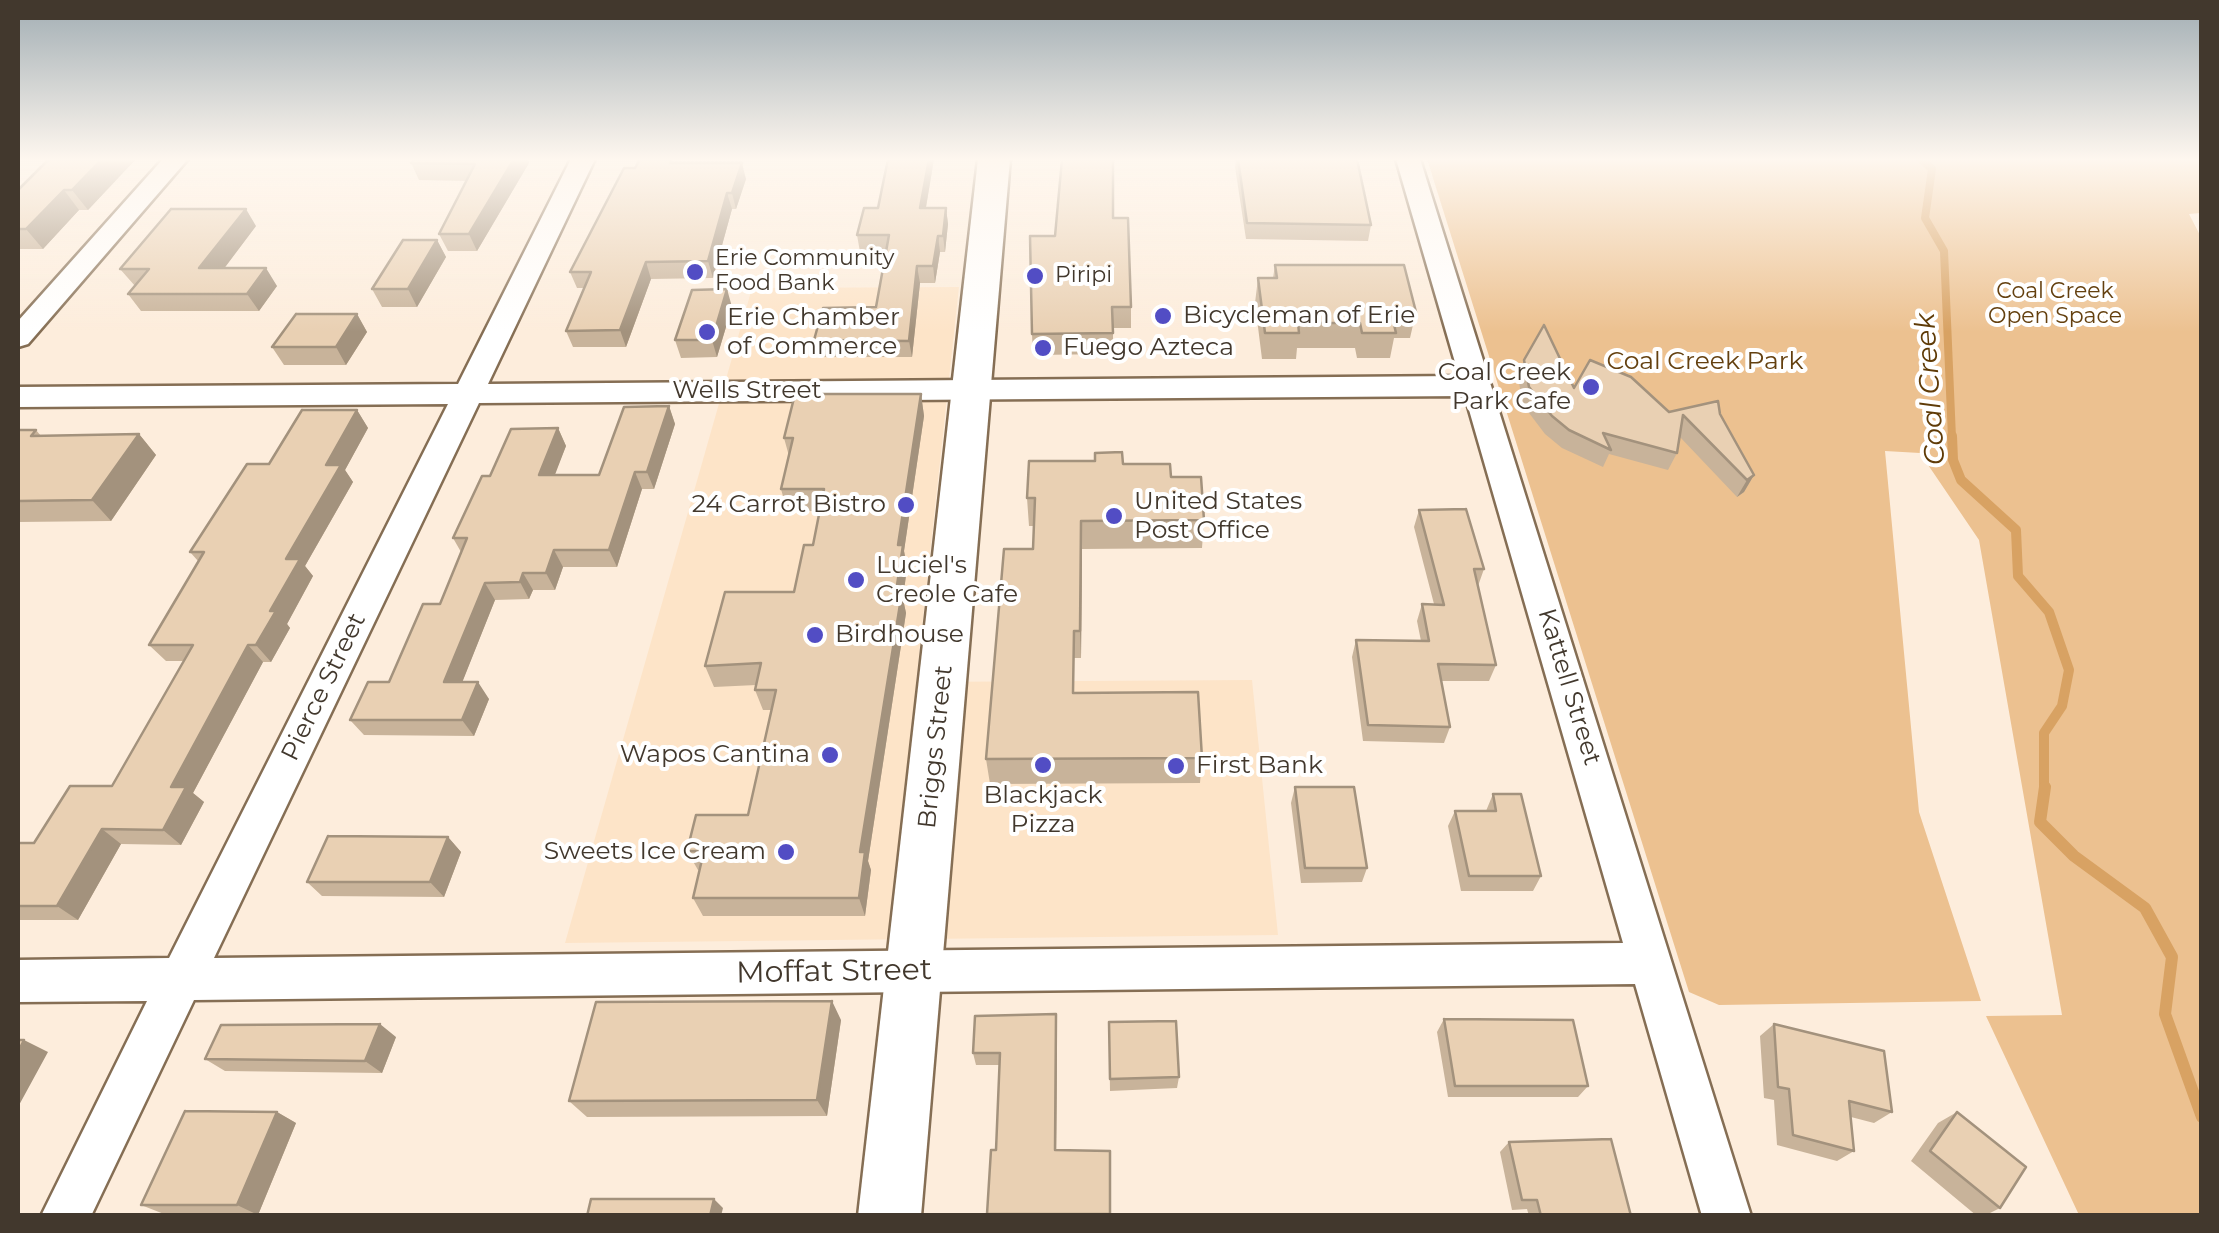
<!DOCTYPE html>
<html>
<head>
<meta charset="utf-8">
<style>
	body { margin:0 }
	#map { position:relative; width:2219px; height:1233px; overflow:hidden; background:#fdeddc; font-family:Montserrat,sans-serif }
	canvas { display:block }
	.frame { position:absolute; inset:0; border:20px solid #42382d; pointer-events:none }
</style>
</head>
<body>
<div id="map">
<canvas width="2219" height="1233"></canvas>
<div class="frame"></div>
</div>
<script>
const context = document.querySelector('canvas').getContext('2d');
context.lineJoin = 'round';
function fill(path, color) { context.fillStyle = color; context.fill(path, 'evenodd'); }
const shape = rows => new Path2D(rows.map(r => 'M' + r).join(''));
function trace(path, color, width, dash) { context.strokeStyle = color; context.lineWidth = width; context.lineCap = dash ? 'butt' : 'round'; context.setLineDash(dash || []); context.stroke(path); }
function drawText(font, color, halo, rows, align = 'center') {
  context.font = font + ' Montserrat,sans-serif'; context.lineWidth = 8; context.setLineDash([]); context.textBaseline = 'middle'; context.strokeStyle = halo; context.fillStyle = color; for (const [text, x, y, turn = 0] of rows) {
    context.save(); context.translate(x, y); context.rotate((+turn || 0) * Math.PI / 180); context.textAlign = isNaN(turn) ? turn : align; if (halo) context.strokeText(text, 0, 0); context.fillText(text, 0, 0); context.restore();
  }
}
fill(shape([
	[959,287,916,682,1252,680,1278,935,565,943,752,288]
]), '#fde4c8');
fill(shape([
	[1427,159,2201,159,2201,213,2189,214,2202,239,2201,1215,2079,1215,1986,1016,2062,1015,1979,540,1920,453,1885,451,1919,812,1981,1001,1719,1005,1689,992]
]), '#ecc190');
trace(shape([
	[1921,159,1932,169,1925,218,1944,251,1952,438]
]), '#d8a263', 8);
trace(shape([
	[1952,436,1953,460,1961,480,2016,530,2018,576,2049,612,2069,670,2062,706,2044,733,2044,789]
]), '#d8a263', 10);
trace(shape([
	[2045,787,2040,822,2074,856,2145,908,2172,957,2165,1014,2202,1117]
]), '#d8a263', 12);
const minor = shape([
	[163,159,188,159,28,344,18,347,18,321,163,159],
	[571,159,595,159,488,384,1459,376,1396,159,1420,159,1751,1216,1702,1216,1635,984,194,1000,91,1216,41,1216,147,1001,18,1002,18,960,169,958,448,404,18,407,18,387,458,384,571,159],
	[1465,396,1623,943,214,958,479,403,1465,396]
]);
const tertiary = shape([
	[978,159,1010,159,921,1216,858,1216,978,159]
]);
trace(minor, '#856e54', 5);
trace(tertiary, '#856e54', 5);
fill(minor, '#fff');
fill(tertiary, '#fff');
fill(shape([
	[136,159,88,210,79,210,43,249,18,249,18,190],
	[888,159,934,159,926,208,946,208,948,224,945,252,940,252,935,283,920,283,912,357,818,357,814,340,876,307,886,252,860,252,857,235,878,208],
	[1236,159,1357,159,1371,225,1368,241,1246,239,1235,167],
	[411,163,529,163,477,251,448,251,439,234,467,181,419,180],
	[681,163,746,179,736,209,732,209,713,278,651,279,626,347,573,347,566,331,584,288,577,288,570,272,635,168],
	[1113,218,1131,307,1131,328,1113,328,1113,354,1033,355,1032,334,1055,236],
	[256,226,224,268,277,286,259,311,141,311,128,294,135,286,120,269],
	[437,240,446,257,417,307,382,307,372,289],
	[1275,265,1416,312,1410,338,1394,338,1390,358,1357,358,1355,348,1297,348,1296,359,1262,359,1255,303,1258,278,1273,278],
	[732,307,717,357,681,358,675,340],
	[357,314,367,332,346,365,284,365,272,347],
	[1524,360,1574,388,1669,412,1720,414,1754,475,1744,492,1737,497,1680,437,1677,453,1668,470,1609,454,1603,467,1562,448,1545,434,1523,405,1518,377],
	[921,394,924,416,904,551,907,567,903,599,906,613,868,861,871,870,865,916,703,916,693,898,699,870,698,870,687,851,748,815,772,710,763,710,755,690,756,685,714,687,705,666,794,592,813,545,820,511,787,511,781,489,789,456,784,438],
	[669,406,675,424,654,489,642,489,617,567,563,567,555,590,533,590,529,599,495,600,462,682,489,699,474,736,364,735,350,720,389,682,440,604,461,552,453,538,490,476,558,428,566,446,554,475,599,475],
	[357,410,368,428,345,470,353,482,305,566,313,576,287,624,290,628,271,662,263,662,193,793,204,802,181,845,121,844,78,920,18,920,18,843,34,843,112,786,184,661,166,661,149,645,198,561,190,552,269,464],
	[18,430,36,430,41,436,139,434,156,455,111,521,18,522],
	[1123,464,1171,477,1204,520,1202,548,1082,549,1081,658,1074,658,1074,693,1202,758,1200,783,990,784,986,759,1033,549,1034,526,1029,526,1027,498],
	[1419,510,1484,569,1478,586,1496,665,1489,681,1441,681,1450,727,1444,743,1363,741,1352,657,1356,640,1421,641,1417,621,1422,604,1434,604,1414,527],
	[1295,787,1367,868,1362,882,1301,883,1291,803],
	[1493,794,1541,876,1533,891,1461,891,1448,826,1455,811,1486,811],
	[448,837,461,852,444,897,322,896,307,882],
	[1444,1019,1588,1086,1578,1097,1448,1097,1437,1032],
	[841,1020,827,1116,587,1117,569,1101],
	[1109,1022,1179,1077,1177,1088,1110,1091],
	[1774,1024,1892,1112,1874,1123,1851,1117,1854,1151,1837,1161,1777,1145,1774,1100,1764,1098,1760,1036],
	[1057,1027,1056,1150,1110,1151,1110,1216,988,1216,996,1150,999,1065,976,1065,973,1053],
	[396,1037,382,1073,225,1071,205,1059],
	[277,1112,296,1123,258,1215,164,1214,141,1205],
	[1957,1112,2000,1208,1984,1216,1977,1216,1911,1161,1938,1123],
	[1509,1142,1631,1216,1529,1216,1527,1209,1512,1210,1500,1152]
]), '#c8b39a');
fill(shape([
	[102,159,136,159,88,210,72,190],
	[514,159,527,159,529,163,477,251,469,234],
	[929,159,934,159,923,224,920,208],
	[742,163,746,179,736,209,732,193],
	[64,190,79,210,43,249,26,229],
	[727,193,732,209,713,278,708,261],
	[946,208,948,224,945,252,943,236],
	[246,209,256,226,211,286,199,268],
	[938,236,940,252,935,283,933,266],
	[437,240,446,257,417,307,408,289],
	[646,262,651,279,626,347,620,330],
	[917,266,920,283,912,357,909,341],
	[266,268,277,286,259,311,247,294],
	[727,289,732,307,717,357,712,340],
	[357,314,367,332,346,365,336,347],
	[921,394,924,416,904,551,907,567,903,599,906,613,868,861,871,870,865,916,859,898,860,852,896,592,898,545],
	[669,406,675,424,654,489,647,472],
	[357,410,368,428,345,470,353,482,305,566,313,576,287,624,290,628,271,662,256,645,270,611,286,559,326,465],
	[558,428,566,446,548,493,539,475],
	[139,434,156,455,111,521,92,500],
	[635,472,642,489,617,567,609,550],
	[1754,475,1744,492,1737,497,1747,480],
	[1081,521,1082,549,1081,658,1080,631],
	[554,550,563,567,555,590,546,573],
	[523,573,533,590,529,599,520,582],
	[485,583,495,600,456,698,444,682],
	[248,645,263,662,193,793,204,802,181,845,163,830,171,787],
	[478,682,489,699,474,736,462,720],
	[102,829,121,844,78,920,57,906],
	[448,837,461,852,444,897,430,882],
	[832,1001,841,1020,827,1116,817,1100],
	[1056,1014,1057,1027,1056,1161,1055,1150],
	[380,1024,396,1037,382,1073,365,1061],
	[24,1040,48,1052,18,1107,18,1052],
	[277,1112,296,1123,258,1215,237,1205],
	[714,1199,723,1208,721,1216,710,1216]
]), '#a3927d');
const building = shape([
	[49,159,102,159,72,190,64,190,26,229,18,229,18,190,49,159],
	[414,159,514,159,469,234,439,234,475,164,411,163,414,159],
	[640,159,671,159,670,163,742,163,732,193,727,193,708,261,646,262,620,330,566,331,591,272,570,272,624,168,635,168,640,159],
	[888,159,929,159,920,208,946,208,943,236,938,236,933,266,917,266,909,341,814,340,823,308,876,307,889,235,857,235,864,208,878,208,888,159],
	[1062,159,1113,159,1113,218,1128,218,1131,307,1112,307,1113,333,1032,334,1030,236,1055,236,1062,159],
	[1238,159,1357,159,1371,225,1247,223,1238,159],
	[171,209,246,209,199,268,266,268,247,294,128,294,149,269,120,269,171,209],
	[403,240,437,240,408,289,372,289,403,240],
	[1275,265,1404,265,1416,312,1391,312,1396,333,1362,333,1360,323,1298,323,1299,333,1265,333,1258,278,1277,278,1275,265],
	[727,289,712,340,675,340,692,290,727,289],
	[296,314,357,314,336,347,272,347,296,314],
	[1544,325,1574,388,1590,360,1631,377,1669,412,1718,401,1720,414,1754,475,1747,480,1683,415,1677,453,1603,433,1611,450,1569,430,1552,416,1529,387,1524,360,1544,325],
	[795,394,921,394,898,545,903,545,896,592,902,592,860,852,865,852,859,898,693,898,704,851,687,851,696,815,748,815,776,690,755,690,761,663,705,666,725,592,794,592,804,545,813,545,824,489,781,489,793,438,784,438,795,394],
	[669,406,647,472,635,472,609,550,554,550,546,573,523,573,520,582,485,583,444,682,478,682,462,720,350,720,368,682,389,682,423,604,440,604,467,538,453,538,482,476,490,476,511,429,558,428,539,475,599,475,624,407,669,406],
	[302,410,357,410,326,465,341,465,286,559,300,559,270,611,276,611,256,645,248,645,171,787,186,787,163,830,102,829,57,906,18,906,18,843,34,843,70,786,112,786,193,645,149,645,204,552,190,552,247,464,269,464,302,410],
	[18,430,36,430,31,436,139,434,92,500,18,501,18,430],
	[1122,452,1123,464,1170,464,1171,477,1201,477,1204,520,1081,521,1080,631,1074,631,1073,693,1198,692,1202,758,986,759,1004,549,1033,549,1035,498,1027,498,1029,461,1095,461,1095,453,1122,452],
	[1466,509,1484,569,1474,569,1496,665,1438,664,1450,727,1368,725,1356,640,1429,641,1422,604,1444,605,1419,510,1466,509],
	[1295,787,1354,787,1367,868,1305,868,1295,787],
	[1493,794,1521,794,1541,876,1469,876,1455,811,1496,811,1493,794],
	[328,836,448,837,430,882,307,882,328,836],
	[832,1001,817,1100,569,1101,596,1002,832,1001],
	[1056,1014,1055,1150,1110,1151,1110,1214,987,1214,991,1150,996,1150,1000,1053,973,1053,975,1016,1056,1014],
	[1444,1019,1573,1020,1588,1086,1455,1086,1444,1019],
	[1176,1021,1179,1077,1110,1079,1109,1022,1176,1021],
	[380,1024,365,1061,205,1059,221,1025,380,1024],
	[1774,1024,1884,1051,1892,1112,1849,1101,1854,1151,1793,1135,1789,1089,1778,1087,1774,1024],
	[18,1040,24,1040,18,1052,18,1040],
	[185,1111,277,1112,237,1205,141,1205,185,1111],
	[1957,1112,2026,1167,2000,1208,1930,1151,1957,1112],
	[1611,1139,1631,1216,1541,1216,1537,1200,1522,1200,1509,1142,1611,1139],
	[591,1199,714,1199,710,1216,587,1216,591,1199]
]);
fill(building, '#e9d0b3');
trace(building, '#a3927d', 2.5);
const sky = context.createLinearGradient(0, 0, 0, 332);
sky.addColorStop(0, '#a1adb3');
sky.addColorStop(0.48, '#fef7ef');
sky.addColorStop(1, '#fef7ef00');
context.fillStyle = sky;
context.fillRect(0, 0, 2219, 332);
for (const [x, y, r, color] of [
	[695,272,10,"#524dc4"],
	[1035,276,10,"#524dc4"],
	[1163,316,10,"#524dc4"],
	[707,332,10,"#524dc4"],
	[1043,348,10,"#524dc4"],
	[1591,387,10,"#524dc4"],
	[906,505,10,"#524dc4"],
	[1114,516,10,"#524dc4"],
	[856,580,10,"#524dc4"],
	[815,635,10,"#524dc4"],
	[830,755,10,"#524dc4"],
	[1043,765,10,"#524dc4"],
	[1176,766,10,"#524dc4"],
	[786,852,10,"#524dc4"]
]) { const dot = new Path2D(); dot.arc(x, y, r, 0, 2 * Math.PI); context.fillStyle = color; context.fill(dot); trace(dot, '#fff', 4); }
drawText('22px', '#42382d', '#fff', [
	["Erie Community",715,259],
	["Food Bank",715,284],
	["Piripi",1055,276]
], 'left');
drawText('22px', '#64400f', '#fff', [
	["Coal Creek",2055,292],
	["Open Space",2055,317]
]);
drawText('25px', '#42382d', '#fff', [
	["Bicycleman of Erie",1183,316],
	["Erie Chamber",727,318],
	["of Commerce",727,347],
	["Fuego Azteca",1063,348],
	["Coal Creek",1571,373,"right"],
	["Park Cafe",1571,402,"right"],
	["United States",1134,502],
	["Post Office",1134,531],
	["24 Carrot Bistro",886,505,"right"],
	["Luciel's",876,566],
	["Creole Cafe",876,595],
	["Birdhouse",835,635],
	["Wapos Cantina",810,755,"right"],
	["First Bank",1196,766],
	["Blackjack",1043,796,"center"],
	["Pizza",1043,825,"center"],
	["Sweets Ice Cream",766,852,"right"]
], 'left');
drawText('25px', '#64400f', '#fff', [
	["Coal Creek Park",1705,362]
]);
drawText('25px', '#42382d', '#fff', [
	["Wells Street",747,391],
	["Pierce Street",324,687,-64],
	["Kattell Street",1569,687,73],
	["Briggs Street",936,747,-84]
]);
drawText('italic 28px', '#5f3b07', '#fff', [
	["Coal Creek",1931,389,-94]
]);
drawText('30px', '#42382d', '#fff', [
	["Moffat Street",834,972,-1]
]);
</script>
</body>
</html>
